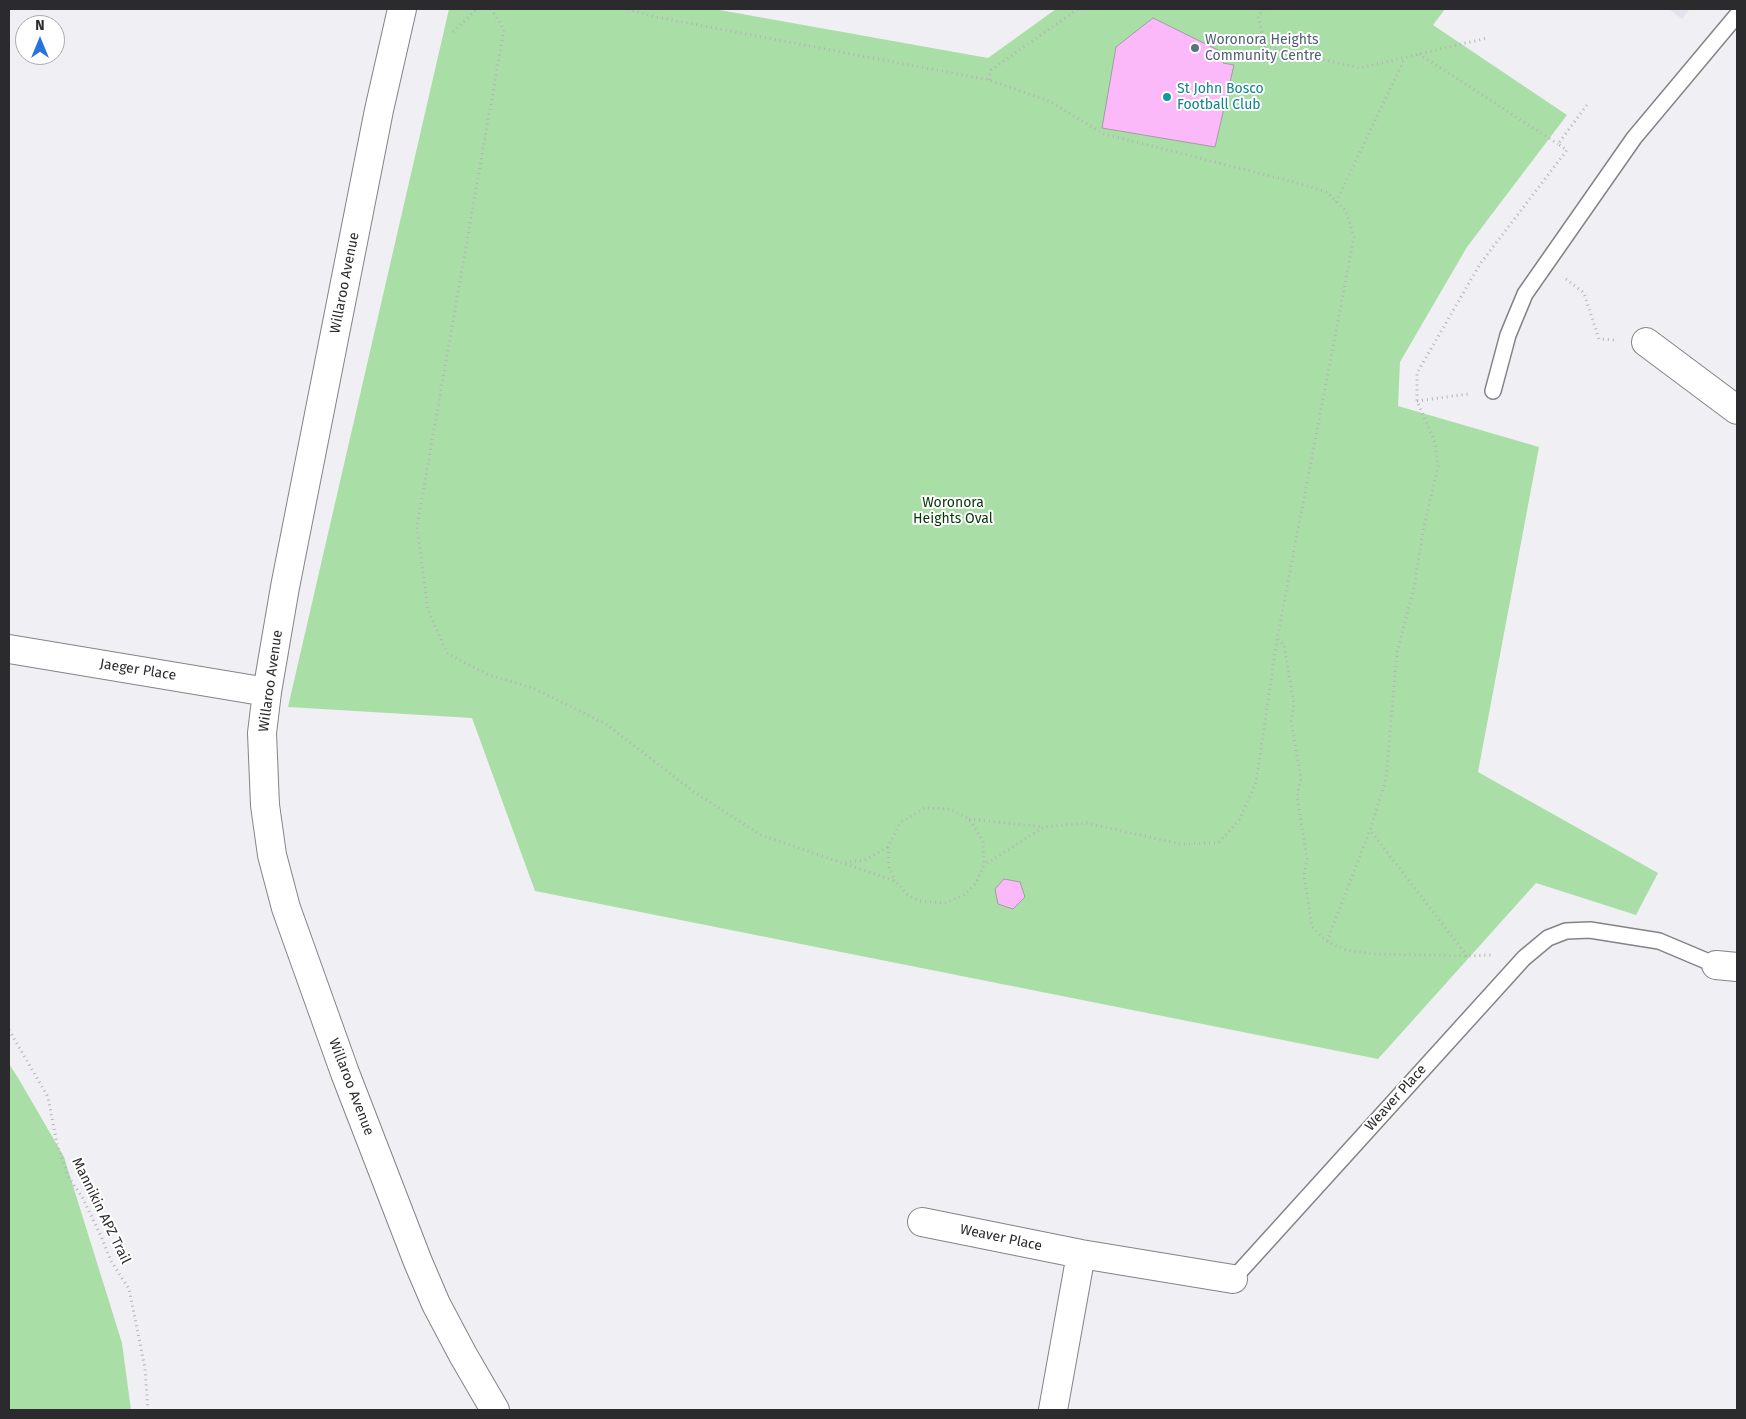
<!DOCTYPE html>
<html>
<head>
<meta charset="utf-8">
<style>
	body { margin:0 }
	#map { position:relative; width:1746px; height:1419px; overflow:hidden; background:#f0eff3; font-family:"Fira Sans",sans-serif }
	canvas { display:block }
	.frame { position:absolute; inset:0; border:10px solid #2b2a2c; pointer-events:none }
	.north { position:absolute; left:15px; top:15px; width:50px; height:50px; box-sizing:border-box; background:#fff; border:1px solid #aaaaab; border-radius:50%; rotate:0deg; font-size:14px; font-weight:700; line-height:20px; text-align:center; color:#2b2a2c }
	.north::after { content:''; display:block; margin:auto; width:18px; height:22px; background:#2673df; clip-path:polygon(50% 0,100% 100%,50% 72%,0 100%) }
</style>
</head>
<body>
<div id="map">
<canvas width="1746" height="1419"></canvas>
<div class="frame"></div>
<div class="north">N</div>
</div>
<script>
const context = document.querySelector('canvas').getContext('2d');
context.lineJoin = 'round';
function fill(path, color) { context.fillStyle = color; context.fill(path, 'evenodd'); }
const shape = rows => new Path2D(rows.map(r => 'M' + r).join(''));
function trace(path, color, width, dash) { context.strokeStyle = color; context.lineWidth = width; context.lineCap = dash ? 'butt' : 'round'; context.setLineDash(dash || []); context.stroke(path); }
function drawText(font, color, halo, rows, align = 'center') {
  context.font = font + ' "Fira Sans",sans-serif'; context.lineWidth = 4; context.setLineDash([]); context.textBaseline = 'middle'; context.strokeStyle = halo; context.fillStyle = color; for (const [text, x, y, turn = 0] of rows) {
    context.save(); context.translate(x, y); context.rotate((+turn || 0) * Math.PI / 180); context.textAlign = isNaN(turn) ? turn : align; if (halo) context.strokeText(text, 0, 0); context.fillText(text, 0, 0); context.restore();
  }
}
fill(shape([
	[1669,9,1690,9,1682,19]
]), '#e4e2ed');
fill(shape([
	[449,9,714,9,988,58,1056,9,1445,9,1433,25,1567,115,1467,247,1400,362,1398,406,1539,447,1478,772,1658,873,1636,915,1536,883,1378,1059,535,891,472,718,288,707],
	[9,1064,17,1076,64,1157,122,1343,131,1410,9,1410]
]), '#aadea7');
const building = shape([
	[1153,18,1226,54,1223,63,1234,65,1215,147,1102,128,1116,47,1153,18],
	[1004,879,1020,882,1025,897,1013,909,998,904,995,889,1004,879]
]);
fill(building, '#fcb9fa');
trace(building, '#a19ea1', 1);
const lane = shape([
	[1493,391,1508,335,1525,294,1634,138,1737,15],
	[1233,1279,1524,958,1548,938,1566,931,1590,930,1659,941,1716,965]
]);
const street = shape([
	[402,9,379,110,285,587,267,692,262,733,265,805,272,855,286,908,345,1073,418,1262,436,1304,463,1355,495,1410],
	[1646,342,1737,410],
	[9,649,267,692],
	[1716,965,1737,967],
	[922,1222,1081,1254,1233,1279],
	[1053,1410,1081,1254]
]);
trace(lane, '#848387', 18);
trace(street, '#848387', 30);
trace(shape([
	[491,9,504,29,417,527,428,610,447,653,486,674,533,688,606,724,694,792,761,835,895,881,907,894,919,901,945,903,964,895,976,883,984,865,983,841,969,819,950,809,924,808,900,823,888,847,889,868,895,881],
	[628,9,651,16,989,80,1049,101,1104,134,1294,182,1327,192,1346,211,1354,237,1277,639,1256,783,1239,820,1218,843,1180,844,1087,823,1044,827,984,865],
	[1264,9,1258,16,1265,46,1360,68,1487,38],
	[453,32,477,9],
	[1419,54,1558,144],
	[989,80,991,70,1078,9],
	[1336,202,1405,58],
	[1566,279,1584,293,1599,339,1614,340],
	[1417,401,1468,394],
	[1278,639,1284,645,1294,704,1291,722,1301,778,1297,797,1307,859,1304,876,1312,927,1326,941,1346,950,1373,954,1467,956,1493,955],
	[969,819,1043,827],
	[845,862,865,860,888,847],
	[1327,941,1370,830],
	[1467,956,1370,830,1386,779,1397,652,1414,588,1423,531,1438,466,1435,443,1417,401,1417,373,1480,264,1567,150,1558,144,1587,105],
	[9,1030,48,1097,57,1144,68,1176,82,1197,101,1236,111,1261,129,1289,145,1368,148,1410]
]), '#b4b3b7', 3, [1, 4]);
trace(lane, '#fff', 15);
trace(street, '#fff', 28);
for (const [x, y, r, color] of [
	[1195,48,5,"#5c6f8a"],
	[1167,97,5,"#0f9aa8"]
]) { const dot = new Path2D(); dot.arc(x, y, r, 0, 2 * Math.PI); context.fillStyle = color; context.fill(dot); trace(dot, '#fff', 2); }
drawText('14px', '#4e5e75', '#fff', [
	["Woronora Heights",1205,40],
	["Community Centre",1205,56]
], 'left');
drawText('14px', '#0d838f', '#fff', [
	["St John Bosco",1177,89],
	["Football Club",1177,105]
], 'left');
drawText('14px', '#2b2a2c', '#fff', [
	["Willaroo Avenue",345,283,-79],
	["Jaeger Place",138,670,9],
	["Willaroo Avenue",271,681,-82],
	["Willaroo Avenue",351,1087,69],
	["Weaver Place",1396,1098,-48],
	["Mannikin APZ Trail",101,1211,64],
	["Weaver Place",1001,1238,12]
]);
drawText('14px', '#073509', '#fff', [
	["Woronora",953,503],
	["Heights Oval",953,519]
]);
</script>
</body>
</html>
